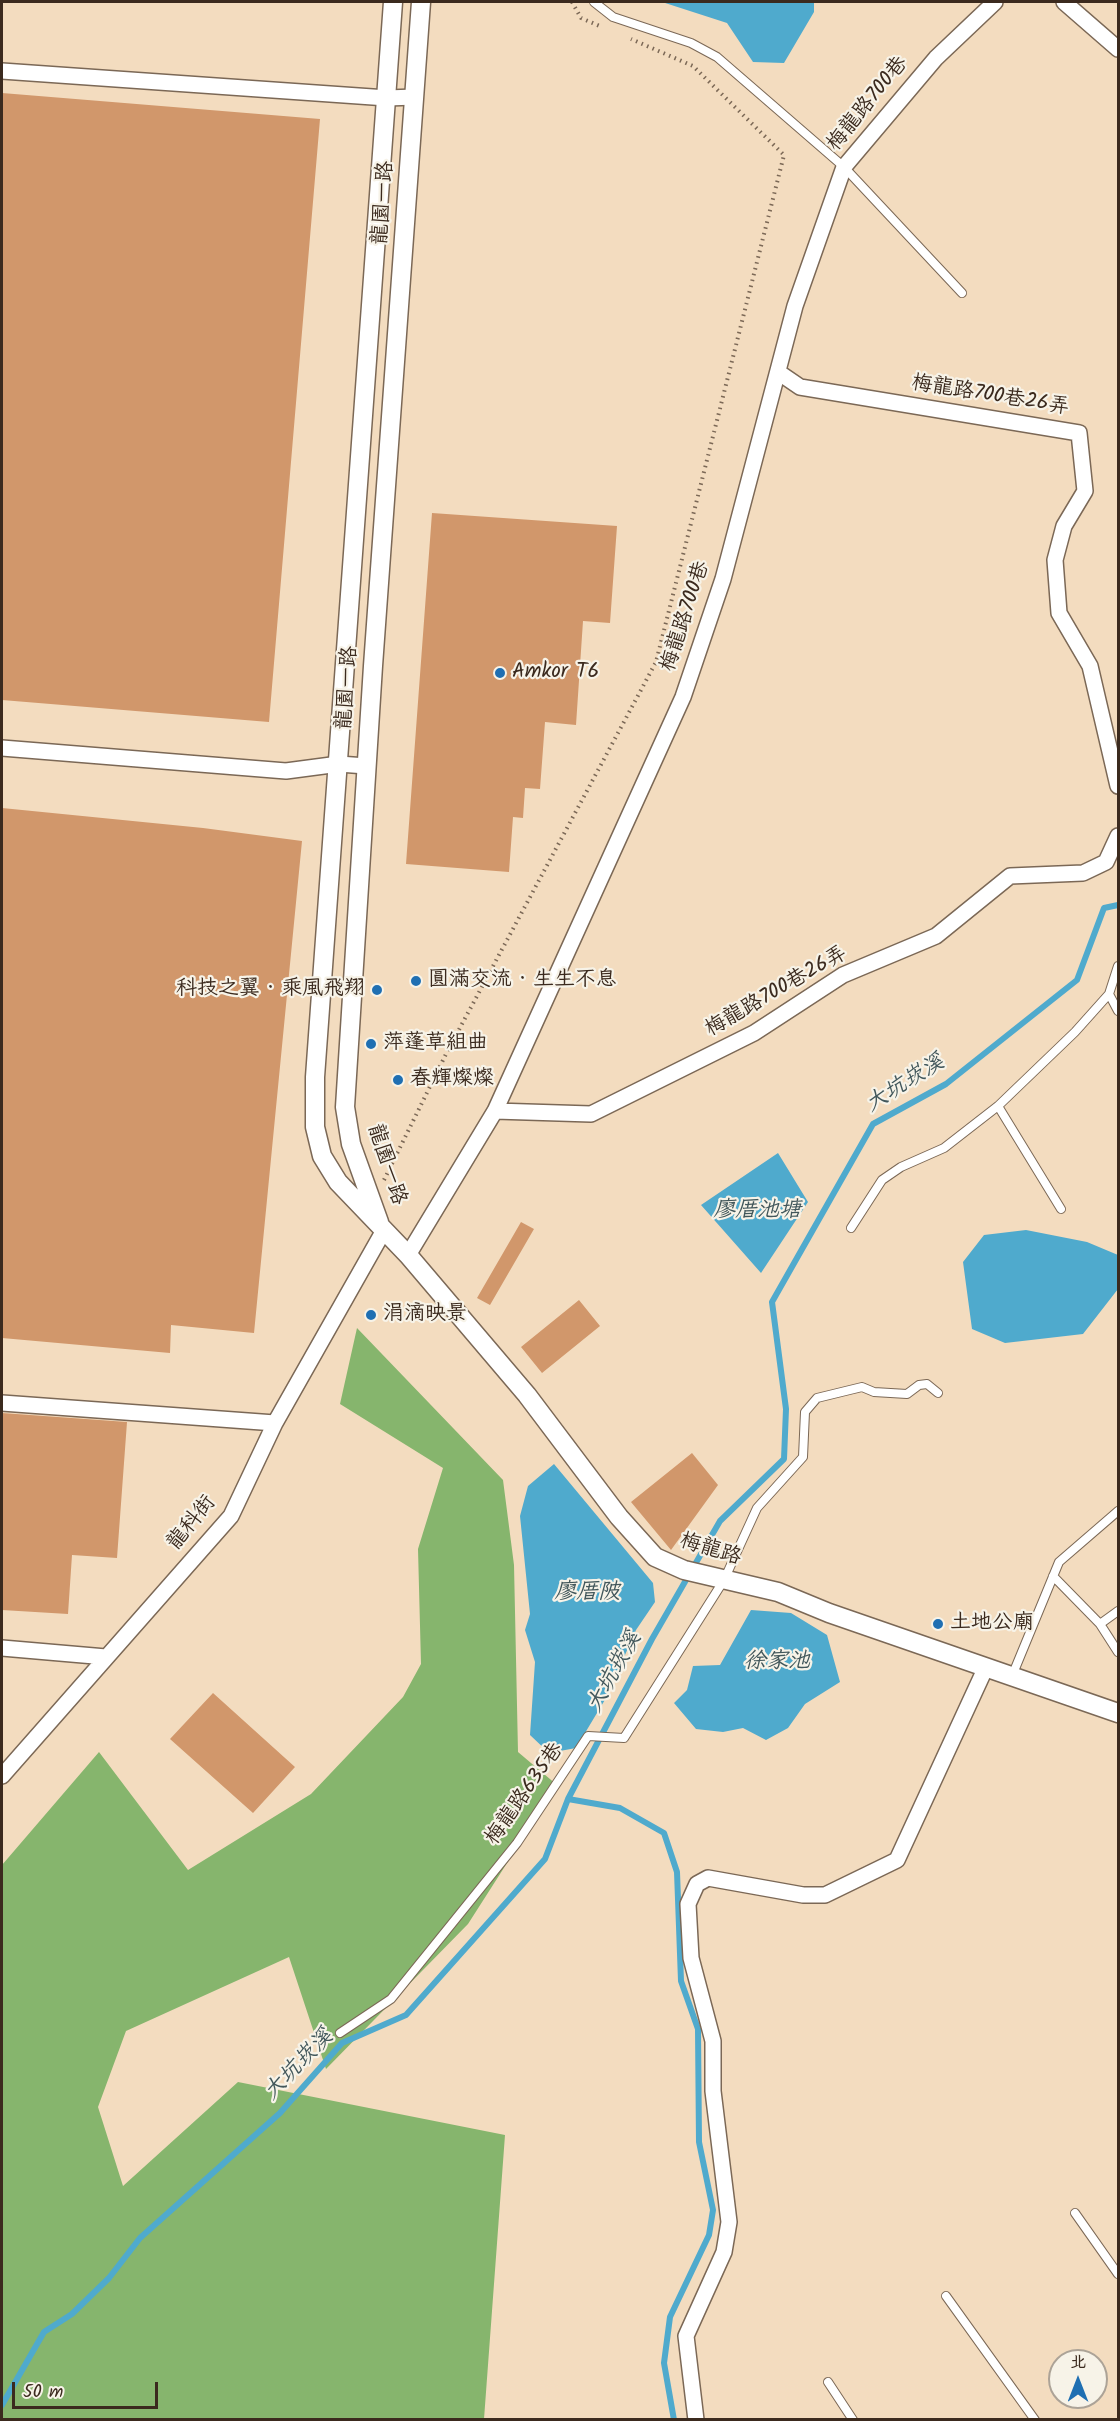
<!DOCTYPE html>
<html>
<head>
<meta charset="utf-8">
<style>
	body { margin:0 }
	#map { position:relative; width:1120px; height:2421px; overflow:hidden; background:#f3dcbf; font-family:Kalam,"LXGW WenKai TC",sans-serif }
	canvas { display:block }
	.frame { position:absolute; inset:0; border:3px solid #3b2a1e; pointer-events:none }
	.north { position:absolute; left:1048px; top:2349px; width:60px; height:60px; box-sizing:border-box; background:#f7f3e8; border:2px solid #aca397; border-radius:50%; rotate:0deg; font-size:16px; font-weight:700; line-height:24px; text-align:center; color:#3b2a1e }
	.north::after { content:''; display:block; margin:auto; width:21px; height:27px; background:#1f6fb2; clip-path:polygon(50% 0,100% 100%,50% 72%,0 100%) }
	.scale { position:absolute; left:12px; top:2382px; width:146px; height:27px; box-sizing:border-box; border:3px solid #3b2a1e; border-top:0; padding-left:8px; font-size:18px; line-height:21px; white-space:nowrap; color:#3b2a1e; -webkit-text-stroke:4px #f7f3e8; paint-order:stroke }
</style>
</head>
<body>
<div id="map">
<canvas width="1120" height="2421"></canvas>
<div class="frame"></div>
<div class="north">北</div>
<div class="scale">50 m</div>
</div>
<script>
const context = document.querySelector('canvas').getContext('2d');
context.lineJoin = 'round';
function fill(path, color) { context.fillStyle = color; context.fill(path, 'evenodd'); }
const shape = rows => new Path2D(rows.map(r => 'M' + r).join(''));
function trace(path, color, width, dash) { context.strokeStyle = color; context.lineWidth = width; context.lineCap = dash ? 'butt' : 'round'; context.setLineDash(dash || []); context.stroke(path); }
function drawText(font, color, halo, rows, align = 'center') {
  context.font = font + ' Kalam,"LXGW WenKai TC",sans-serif'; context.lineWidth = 4.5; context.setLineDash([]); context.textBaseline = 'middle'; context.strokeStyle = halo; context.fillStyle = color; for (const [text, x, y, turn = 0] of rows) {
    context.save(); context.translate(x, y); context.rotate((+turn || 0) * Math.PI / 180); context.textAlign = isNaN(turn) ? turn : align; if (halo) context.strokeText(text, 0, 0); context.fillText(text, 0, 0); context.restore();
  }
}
fill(shape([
	[357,1328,503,1480,514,1565,518,1752,557,1785,468,1924,326,2069,289,1957,126,2031,98,2107,123,2186,238,2082,505,2135,484,2419,2,2420,2,1865,99,1752,188,1870,311,1794,403,1697,421,1664,418,1549,443,1468,340,1404]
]), '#86b56d');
fill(shape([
	[662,2,814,2,814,12,784,63,753,62,727,23],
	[778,1153,808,1202,761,1273,701,1205],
	[1026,1230,1087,1242,1118,1255,1118,1289,1083,1334,1005,1343,972,1329,963,1262,984,1235],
	[554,1464,653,1583,655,1602,636,1630,606,1698,576,1748,549,1753,530,1735,535,1662,525,1630,530,1614,520,1516,528,1486],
	[751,1610,791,1613,827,1635,840,1682,805,1704,788,1728,766,1740,743,1728,723,1732,696,1729,674,1703,687,1690,693,1666,720,1665]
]), '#4faacd');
trace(shape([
	[568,1799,620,1808,664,1833,677,1872,681,1981,698,2029,699,2142,713,2210,709,2235,670,2317,664,2363,674,2420],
	[2,2405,44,2332,72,2314,109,2278,140,2238,280,2113,342,2043,406,2015,545,1859,568,1799,652,1639,720,1521,784,1459,786,1409,772,1302,873,1124,946,1084,1077,980,1104,908,1118,905]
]), '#4faacd', 6);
fill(shape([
	[2,93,320,119,269,722,2,700],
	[432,513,617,526,610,623,583,621,576,725,545,722,540,789,525,788,523,818,513,817,509,872,406,864],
	[2,808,203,828,302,841,254,1333,171,1325,170,1353,2,1338],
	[521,1222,534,1229,490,1305,477,1298],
	[579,1300,600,1326,542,1373,521,1347],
	[2,1413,127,1422,117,1558,72,1555,68,1614,2,1610],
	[692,1453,718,1485,671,1550,631,1502],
	[213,1693,295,1767,253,1813,170,1739]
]), '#d1976b');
const service = shape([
	[594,2,613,17,691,43,717,57,844,167,962,293],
	[1109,994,1118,1011],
	[998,1106,1061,1209],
	[851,1228,882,1180,901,1167,944,1148,998,1106,1075,1032,1109,994,1118,966],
	[1053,1576,1100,1624,1118,1652],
	[1100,1624,1118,1611],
	[1012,1676,1059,1562,1118,1511],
	[340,2033,391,1999,517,1843,588,1736,624,1738,724,1580,757,1508,803,1457,805,1412,817,1398,862,1387,874,1392,907,1394,919,1385,927,1384,938,1393],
	[1075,2213,1118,2274],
	[946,2296,1035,2420],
	[828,2382,853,2420]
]);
const minor = shape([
	[1064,2,1118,49],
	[2,71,387,98,415,97],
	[778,372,800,387,1079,433,1085,491,1064,526,1055,560,1059,613,1090,666,1118,786],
	[2,748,286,771,339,764,366,766],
	[495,1111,591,1114,754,1033,843,975,936,936,1010,876,1083,873,1106,862,1118,836],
	[408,1255,495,1111,683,697,723,579,795,306,844,167,936,58,995,2],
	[2,1403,275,1423],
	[2,1648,106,1657],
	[2,1776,231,1516,275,1423,383,1232],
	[696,2420,686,2336,724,2252,729,2222,713,2091,713,2041,691,1958,688,1904,697,1884,708,1878,803,1895,825,1895,897,1860,986,1667]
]);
const tertiary = shape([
	[393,2,315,1077,315,1127,322,1156,338,1182,408,1255,527,1395,619,1517,655,1557,684,1570,778,1592,829,1613,1118,1713],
	[379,1222,351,1144,345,1107,373,666,421,2]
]);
trace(service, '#7b6856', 10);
trace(minor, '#7b6856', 18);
trace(tertiary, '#7b6856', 21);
trace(shape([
	[572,2,581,18,602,27],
	[384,1180,447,1052,656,662,784,155,693,66,631,39]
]), '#7b6856', 4, [1.5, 4.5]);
trace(service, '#fff', 8);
trace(minor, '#fff', 15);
trace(tertiary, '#fff', 18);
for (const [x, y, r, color] of [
	[500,673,6,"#1f6fb2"],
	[416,981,6,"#1f6fb2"],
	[377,990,6,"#1f6fb2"],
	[371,1044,6,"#1f6fb2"],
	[398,1080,6,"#1f6fb2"],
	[371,1315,6,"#1f6fb2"],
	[938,1624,6,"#1f6fb2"]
]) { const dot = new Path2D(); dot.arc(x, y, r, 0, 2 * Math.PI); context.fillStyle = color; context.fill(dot); trace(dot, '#f7f3e8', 2); }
drawText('21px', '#3b2a1e', '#f7f3e8', [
	["梅龍路700巷",869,105,-51],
	["龍園一路",385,203,-86],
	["梅龍路700巷26弄",990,397,9],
	["梅龍路700巷",687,617,-72],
	["龍園一路",349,688,-86],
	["梅龍路700巷26弄",777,993,-30],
	["龍園一路",385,1165,72],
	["龍科街",193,1524,-51],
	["梅龍路",710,1551,17],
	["梅龍路635巷",526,1795,-55]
]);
drawText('21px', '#3b2a1e', '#f7f3e8', [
	["Amkor T6",512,673],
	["圓滿交流．生生不息",428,981],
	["科技之翼．乘風飛翔",365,990,"right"],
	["萍蓬草組曲",383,1044],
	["春輝燦燦",410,1080],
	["涓滴映景",383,1315],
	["土地公廟",950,1624]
], 'left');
drawText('italic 22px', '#42575b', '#f7f3e8', [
	["大坑崁溪",906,1085,-32],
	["廖厝池塘",757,1212],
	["廖厝陂",587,1594],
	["徐家池",777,1663],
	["大坑崁溪",616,1673,-61],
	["大坑崁溪",300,2066,-46]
]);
</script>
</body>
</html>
